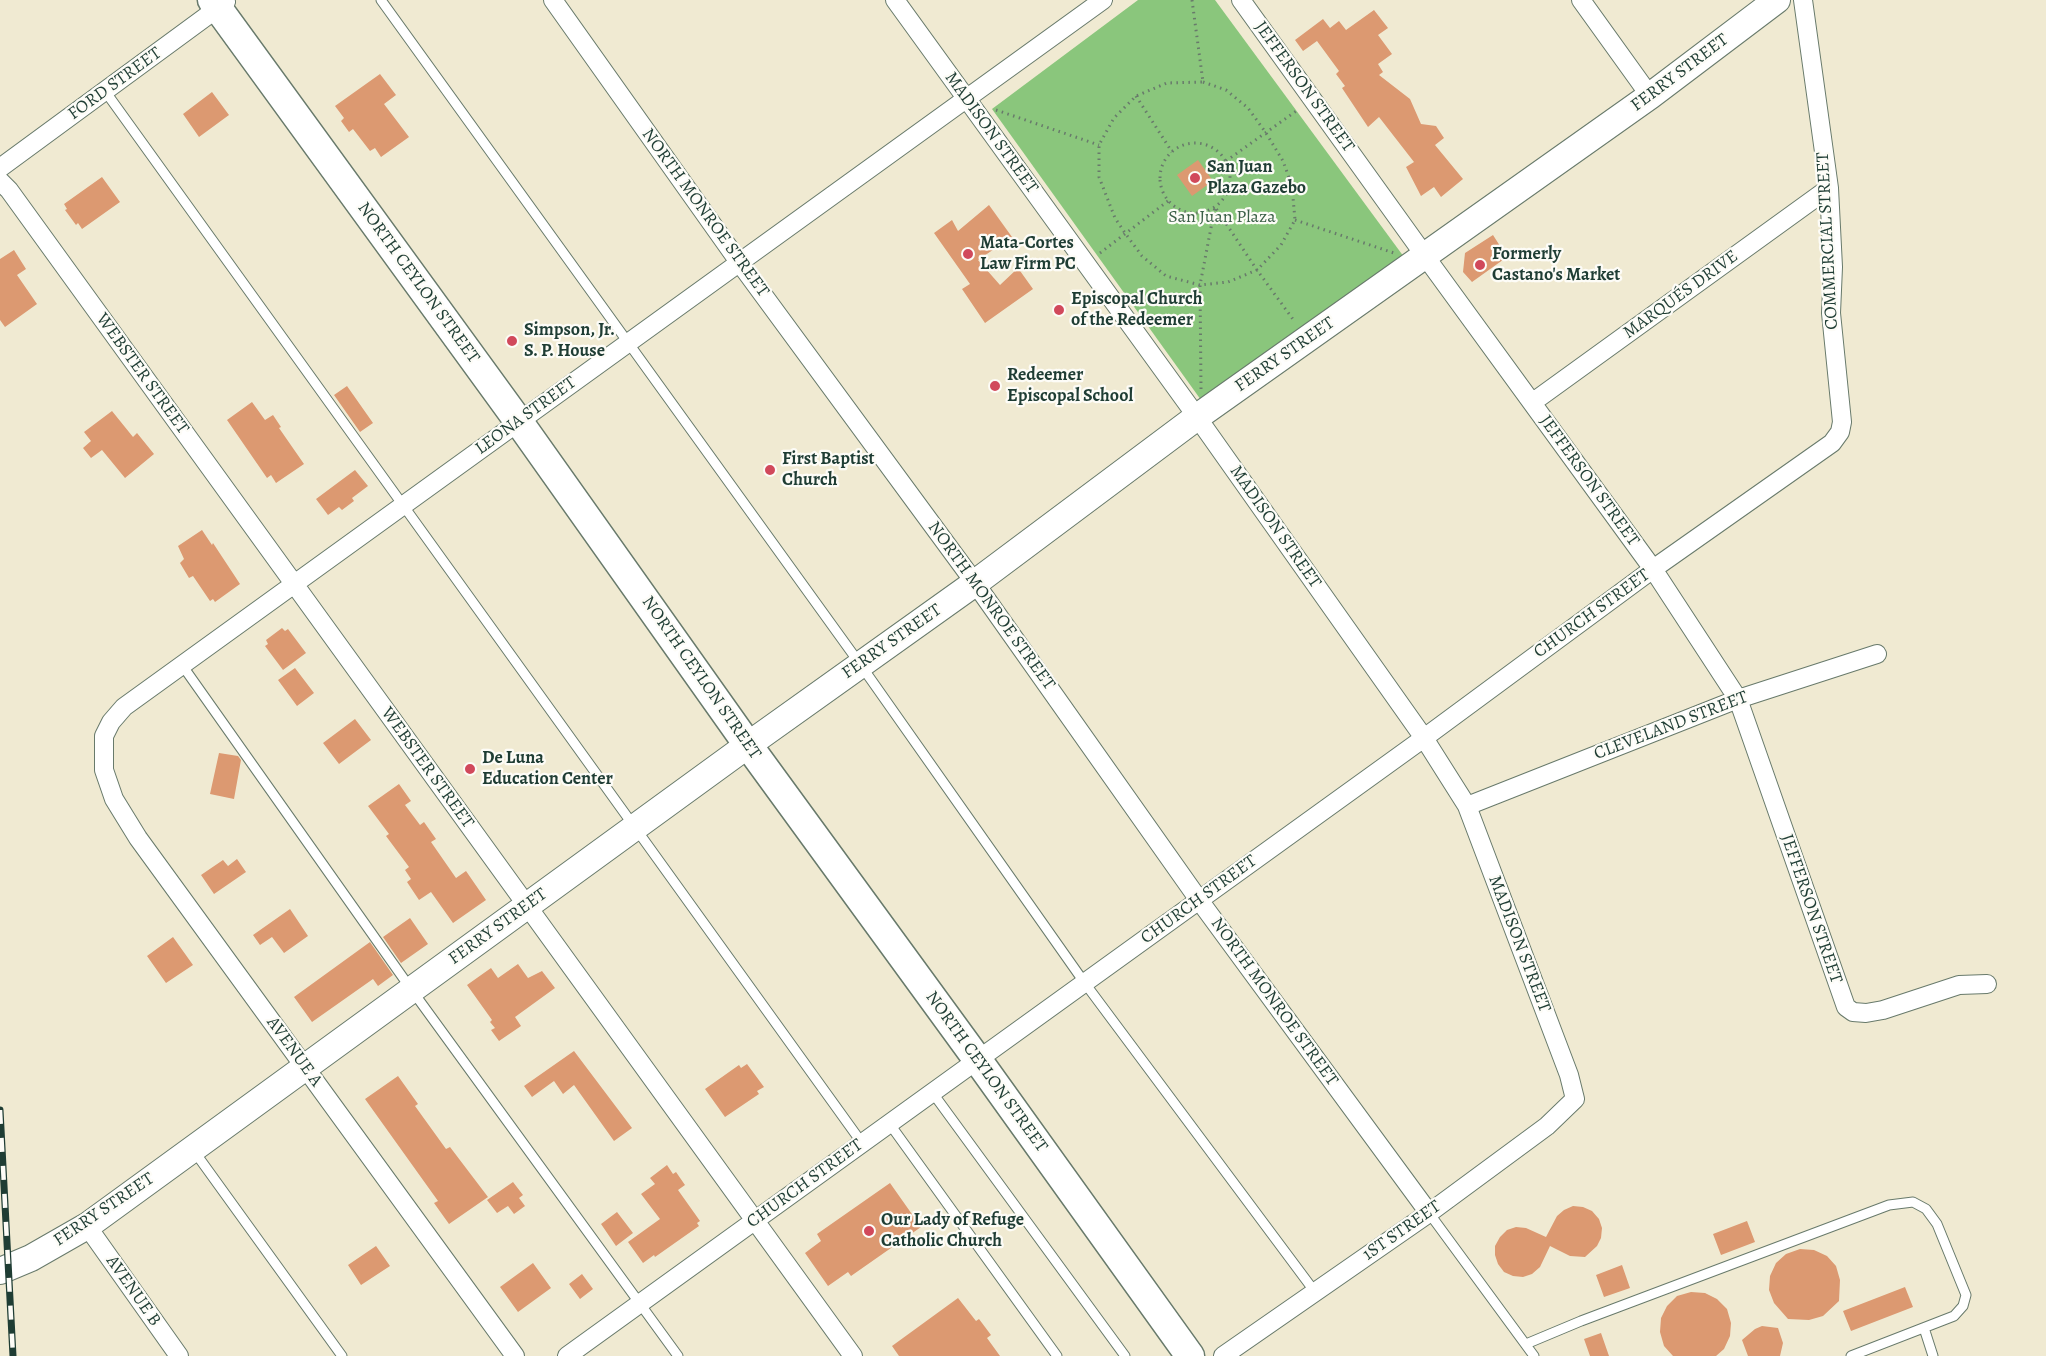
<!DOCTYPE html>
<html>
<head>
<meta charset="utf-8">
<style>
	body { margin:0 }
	canvas { display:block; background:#f0ead2 }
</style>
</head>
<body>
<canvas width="2046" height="1356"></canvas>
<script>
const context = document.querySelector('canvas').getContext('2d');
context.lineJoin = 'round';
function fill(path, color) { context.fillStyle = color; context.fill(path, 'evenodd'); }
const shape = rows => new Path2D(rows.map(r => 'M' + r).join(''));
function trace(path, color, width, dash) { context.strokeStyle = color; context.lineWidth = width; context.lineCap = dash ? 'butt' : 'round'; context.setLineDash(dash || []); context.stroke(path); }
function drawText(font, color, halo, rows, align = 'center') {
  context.font = font + ' Alegreya,serif'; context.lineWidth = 4.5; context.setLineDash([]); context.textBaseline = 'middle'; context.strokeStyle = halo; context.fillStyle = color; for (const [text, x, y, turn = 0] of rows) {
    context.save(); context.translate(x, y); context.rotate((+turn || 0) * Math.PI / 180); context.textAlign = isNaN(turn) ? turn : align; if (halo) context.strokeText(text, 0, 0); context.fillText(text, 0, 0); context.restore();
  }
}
fill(shape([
	[1138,0,1215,0,1404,257,1201,400,992,109]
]), '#8ac67c');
fill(shape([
	[1374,10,1388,28,1378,35,1392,54,1378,64,1383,72,1379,75,1410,99,1421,124,1436,126,1444,138,1435,145,1463,179,1441,197,1434,187,1421,196,1406,167,1414,162,1379,117,1368,127,1342,88,1345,86,1336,74,1339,71,1317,41,1303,51,1295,40,1323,19,1330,28,1339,21,1346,30],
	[380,74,396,95,384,104,409,137,381,157,375,148,370,151,353,129,349,132,341,121,344,118,335,106],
	[212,92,229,115,199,137,183,114],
	[1198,160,1213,181,1192,196,1177,175],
	[102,177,120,202,82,229,78,223,76,225,65,210,67,209,64,204],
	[989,205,1012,237,978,260,1000,285,1018,268,1033,289,985,323,962,289,970,284,934,233,952,220,958,231],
	[1493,235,1507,257,1472,282,1463,272,1465,253],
	[14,250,26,269,17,275,37,304,5,327,0,320,0,259],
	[347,386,373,423,360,432,334,395],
	[252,402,265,420,273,415,281,427,279,428,304,464,276,483,271,475,267,478,227,420],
	[112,411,133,437,137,433,154,454,125,478,102,450,91,458,83,448,91,441,84,432],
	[355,470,368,486,352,498,354,501,342,510,339,507,328,515,316,499],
	[202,530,212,545,213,543,240,584,215,602,213,599,210,601,193,576,189,578,180,563,184,559,178,546],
	[282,628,285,631,288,629,306,653,283,670,265,646,268,644,266,640],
	[295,668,314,693,297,706,278,680],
	[355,719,371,740,339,764,323,743],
	[219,753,238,756,241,760,234,799,210,794],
	[399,784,411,801,405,805,420,825,424,822,436,839,431,842,456,878,466,871,486,900,453,923,431,892,419,900,407,882,411,879,405,870,409,867,386,836,389,834,368,806],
	[237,859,246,872,214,894,201,875,223,860,228,866],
	[290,909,308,936,284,953,272,937,260,945,253,935],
	[410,918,428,944,401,963,383,937],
	[173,937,193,965,166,983,147,956],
	[370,942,393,975,378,986,373,979,312,1022,294,997],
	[518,964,528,978,542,971,555,988,515,1017,521,1026,499,1041,491,1030,495,1028,490,1022,492,1020,467,985,491,968,498,978],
	[574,1051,632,1128,614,1141,574,1085,563,1094,554,1081,532,1097,524,1086],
	[747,1064,764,1087,757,1091,759,1094,725,1117,705,1089,739,1065,741,1068],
	[398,1076,418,1104,415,1106,446,1149,450,1147,488,1197,449,1224,434,1203,438,1201,365,1099],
	[667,1165,673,1174,676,1172,685,1185,678,1190,700,1221,697,1223,699,1226,655,1257,654,1255,643,1263,628,1242,660,1219,641,1194,655,1184,650,1178],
	[513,1182,523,1195,519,1198,525,1206,514,1214,508,1206,497,1213,487,1200],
	[890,1183,921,1227,851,1276,848,1272,828,1286,805,1253,821,1241,817,1234],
	[1573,1206,1583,1207,1592,1211,1599,1219,1602,1228,1601,1238,1597,1246,1585,1257,1570,1256,1550,1246,1540,1267,1532,1274,1523,1277,1513,1276,1504,1272,1498,1264,1495,1255,1495,1246,1500,1237,1507,1230,1516,1227,1526,1228,1546,1237,1557,1216,1564,1210],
	[617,1212,633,1233,616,1246,601,1224],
	[1747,1221,1755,1242,1721,1255,1713,1234],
	[376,1246,390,1266,361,1285,348,1265],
	[1800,1249,1814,1250,1827,1256,1836,1266,1840,1280,1839,1301,1823,1316,1809,1320,1788,1319,1774,1303,1769,1290,1770,1276,1776,1263,1786,1254],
	[533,1263,551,1288,518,1312,500,1287],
	[1622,1265,1630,1288,1604,1297,1596,1275],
	[582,1274,593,1289,580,1299,569,1284],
	[1905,1287,1913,1307,1851,1331,1843,1311],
	[1691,1292,1705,1293,1717,1299,1727,1309,1731,1323,1730,1336,1724,1349,1716,1356,1673,1356,1664,1346,1660,1332,1661,1318,1667,1306,1677,1296],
	[958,1298,976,1321,979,1319,991,1335,987,1338,1000,1356,899,1356,892,1346],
	[1762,1326,1778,1328,1783,1343,1780,1356,1748,1356,1742,1340,1755,1329],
	[1601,1333,1609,1356,1590,1356,1584,1339]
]), '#dc9971');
const lane = shape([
	[381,0,860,664,1084,982,1315,1292],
	[105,91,862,1143],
	[182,665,411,989,678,1356],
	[932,1092,1125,1356],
	[889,1123,1057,1356],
	[194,1151,342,1356],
	[1429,1213,1534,1356],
	[1924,1328,1933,1356],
	[1526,1344,1581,1321,1889,1205,1913,1202,1926,1209,1937,1224,1966,1295,1963,1306,1954,1316,1851,1356]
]);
const street = shape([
	[553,0,739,262,975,583,1199,900,1429,1213],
	[895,0,1197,417,1424,738,1467,806,1569,1075,1575,1099,1547,1126,1429,1213,1223,1356],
	[1241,0,1425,256,1653,569,1738,699,1846,1007,1853,1012,1866,1013,1883,1010,1959,985,1987,984],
	[1581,0,1650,96],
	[0,168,226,2],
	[0,181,9,190,853,1356],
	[1533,402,1829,188],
	[1467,806,1738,699,1877,654],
	[87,1226,179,1356],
	[515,1356,138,838,114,799,104,770,104,736,111,722,124,707,1103,0],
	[567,1356,1424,738,1653,569,1832,443,1840,432,1842,422,1831,313,1833,267,1829,188,1803,0]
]);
const secondary = shape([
	[0,1271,31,1258,87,1226,748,745,975,583,1197,417,1650,96,1777,0]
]);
const primary = shape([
	[212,0,519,422,748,745,977,1059,1190,1356]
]);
trace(lane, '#687a6b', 11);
trace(street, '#687a6b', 20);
trace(secondary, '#687a6b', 28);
trace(primary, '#687a6b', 31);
trace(shape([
	[1192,0,1203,82],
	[1203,82,1226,90,1248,108,1266,133,1283,161,1292,186,1295,220,1281,245,1257,270,1228,282,1200,285,1166,276,1142,256,1125,233,1115,218,1099,177,1099,145,1114,118,1136,96,1167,83,1203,82],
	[1136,96,1172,152],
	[996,110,1099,145],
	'1160 178a35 35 0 1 1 70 0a35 35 0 1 1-70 0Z',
	[1226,161,1299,109],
	[1295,220,1394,253],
	[1100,253,1168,201],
	[1201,389,1200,285,1215,207,1257,270,1295,322]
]), '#687a6b', 3, [1.5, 4.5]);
trace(lane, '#fff', 9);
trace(street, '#fff', 18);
trace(secondary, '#fff', 26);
trace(primary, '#fff', 28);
const rail = shape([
	[0,1110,13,1356]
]);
trace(rail, '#1f3d34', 7);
trace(rail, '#fdfcf7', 4.5, [14]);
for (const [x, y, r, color] of [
	[1195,178,6,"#d1495b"],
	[968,254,6,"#d1495b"],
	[1480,265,6,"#d1495b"],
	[1059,310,6,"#d1495b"],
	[512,341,6,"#d1495b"],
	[995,386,6,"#d1495b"],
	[770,470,6,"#d1495b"],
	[470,769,6,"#d1495b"],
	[869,1231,6,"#d1495b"]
]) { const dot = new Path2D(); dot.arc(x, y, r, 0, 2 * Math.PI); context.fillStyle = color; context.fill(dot); trace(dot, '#fdfcf7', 2); }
drawText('18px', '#1f3d34', '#fdfcf7', [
	["FERRY STREET",1680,73,-37],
	["FORD STREET",115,84,-36],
	["JEFFERSON STREET",1304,87,54],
	["MADISON STREET",991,133,54],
	["NORTH MONROE STREET",705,213,54],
	["COMMERCIAL STREET",1828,241,-93],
	["NORTH CEYLON STREET",418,283,54],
	["MARQUÉS DRIVE",1681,295,-36],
	["FERRY STREET",1285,355,-35],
	["WEBSTER STREET",142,374,54],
	["LEONA STREET",526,416,-36],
	["JEFFERSON STREET",1589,481,54],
	["MADISON STREET",1275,527,55],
	["NORTH MONROE STREET",991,606,54],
	["CHURCH STREET",1592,614,-36],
	["FERRY STREET",892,642,-35],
	["NORTH CEYLON STREET",701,678,55],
	["CLEVELAND STREET",1671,726,-21],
	["WEBSTER STREET",427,768,54],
	["CHURCH STREET",1199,900,-36],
	["JEFFERSON STREET",1811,909,71],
	["FERRY STREET",498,927,-36],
	["MADISON STREET",1519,944,69],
	["NORTH MONROE STREET",1274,1002,54],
	["AVENUE A",294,1052,54],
	["NORTH CEYLON STREET",986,1072,54],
	["CHURCH STREET",805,1184,-36],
	["FERRY STREET",104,1210,-34],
	["1ST STREET",1402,1231,-35],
	["AVENUE B",133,1291,55]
]);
drawText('bold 18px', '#1f3d34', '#fdfcf7', [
	["San Juan",1207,168],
	["Plaza Gazebo",1207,189],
	["Mata-Cortes",980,244],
	["Law Firm PC",980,265],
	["Formerly",1492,255],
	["Castano's Market",1492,276],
	["Episcopal Church",1071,300],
	["of the Redeemer",1071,321],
	["Simpson, Jr.",524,331],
	["S. P. House",524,352],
	["Redeemer",1007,376],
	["Episcopal School",1007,397],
	["First Baptist",782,460],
	["Church",782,481],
	["De Luna",482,759],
	["Education Center",482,780],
	["Our Lady of Refuge",881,1221],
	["Catholic Church",881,1242]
], 'left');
drawText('18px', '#3a5f46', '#fdfcf7', [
	["San Juan Plaza",1222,218]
]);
</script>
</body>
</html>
